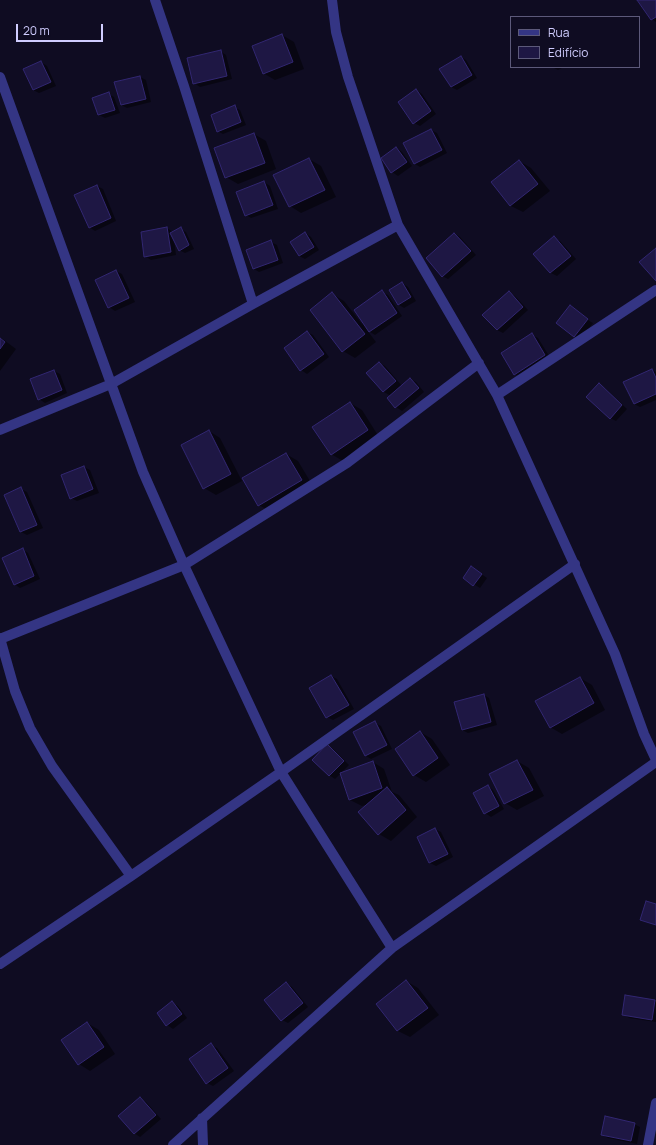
<!DOCTYPE html>
<html>
<head>
<meta charset="utf-8">
<style>
	body { margin:0 }
	#map { position:relative; width:656px; height:1145px; overflow:hidden; background:#0f0c22; font-family:Manrope,sans-serif }
	canvas { display:block }
	.legend { position:absolute; left:510px; top:16px; width:130px; height:52px; box-sizing:border-box; background:#0f0c22; border:1px solid #5c597a; margin:0; padding:5px 7px; list-style:none; font-size:12px; color:#d0cdff }
	.legend li { display:flex; align-items:center; gap:8px; height:20px }
	.legend b { width:20px; border:1px solid #5c597a }
	.scale { position:absolute; left:16px; top:24px; width:87px; height:18px; box-sizing:border-box; border:2px solid #d0cdff; border-top:0; padding-left:5px; font-size:12px; line-height:14px; white-space:nowrap; color:#d0cdff; -webkit-text-stroke:3px #0f0c22; paint-order:stroke }
</style>
</head>
<body>
<div id="map">
<canvas width="656" height="1145"></canvas>
<ul class="legend">
<li><b style="height:5px;background:#343584"></b>Rua</li>
<li><b style="height:11px;background:#1e1744"></b>Edifício</li>
</ul>
<div class="scale">20 m</div>
</div>
<script>
const context = document.querySelector('canvas').getContext('2d');
context.lineJoin = 'round';
function fill(path, color) { context.fillStyle = color; context.fill(path, 'evenodd'); }
const shape = rows => new Path2D(rows.map(r => 'M' + r).join(''));
function trace(path, color, width, dash) { context.strokeStyle = color; context.lineWidth = width; context.lineCap = dash ? 'butt' : 'round'; context.setLineDash(dash || []); context.stroke(path); }
fill(shape([
	[638,0,656,0,656,22,652,19],
	[282,35,294,42,304,69,275,80,263,73],
	[220,51,226,55,232,79,200,87,194,83],
	[461,57,466,60,477,78,457,90,451,87],
	[41,62,47,66,56,86,39,93,33,90],
	[552,67,564,67,558,70],
	[140,77,146,80,151,102,127,108,121,105],
	[416,90,422,94,436,114,420,126,414,123],
	[109,94,114,97,120,113,105,118,99,115],
	[234,107,240,110,246,125,223,134,217,131],
	[431,130,437,133,447,153,420,167,415,164],
	[254,134,266,141,276,169,238,184,226,177],
	[397,148,402,152,412,166,398,176,392,172,382,158],
	[309,159,321,166,336,197,301,213,290,206],
	[519,161,531,168,550,191,523,212,511,206,493,182],
	[264,182,270,186,278,209,251,218,246,215],
	[97,186,103,189,116,221,95,231,89,227],
	[167,228,173,232,180,229,186,232,194,249,185,253,179,250,174,239,176,255,151,260,145,256],
	[305,233,311,237,319,250,305,259,299,256],
	[455,234,460,237,476,255,448,279,442,276],
	[554,238,560,241,576,259,557,276,551,273,535,254],
	[271,242,277,245,283,263,259,272,254,269],
	[116,271,122,274,135,302,115,311,109,307],
	[402,283,408,287,416,301,404,308,399,305],
	[382,292,388,295,402,316,375,335,367,330,376,342,355,358,343,351,332,294,344,301,362,324],
	[509,292,515,296,528,310,503,333,497,330],
	[575,310,591,322,593,323,580,340,557,323],
	[307,332,313,335,329,357,307,374,301,370],
	[532,335,538,338,551,359,521,377,515,374],
	[0,337,16,349,0,371],
	[379,363,385,366,402,386,410,379,416,382,424,392,402,411,396,407,388,398,391,396,384,392,367,373],
	[652,370,656,372,656,400,640,407,634,404],
	[54,371,60,374,67,393,45,403,39,399],
	[599,385,605,388,627,409,616,421,610,418],
	[350,403,362,410,379,437,343,461,331,454],
	[209,431,220,438,242,481,216,495,204,488],
	[286,454,298,461,313,486,271,512,259,505],
	[84,467,90,470,99,493,77,501,71,498],
	[21,489,27,492,43,528,27,535,21,532],
	[22,549,28,553,40,579,20,588,14,584],
	[477,571,487,578,480,588,464,578],
	[331,676,337,679,354,709,333,720,327,717],
	[580,678,592,685,605,710,562,734,550,727],
	[484,695,489,698,497,725,468,733,462,730],
	[375,723,381,726,392,749,371,759,366,756],
	[420,732,432,739,450,765,426,782,414,775],
	[328,746,333,749,349,765,335,779,329,775],
	[517,761,529,768,544,796,517,810,505,803],
	[373,762,384,769,392,792,399,795,417,817,391,841,379,834,369,804,362,806,350,800],
	[488,786,493,790,504,809,491,817,485,813],
	[435,829,441,832,453,857,436,866,430,863,418,838],
	[406,981,418,988,439,1015,410,1037,398,1031,377,1004],
	[286,983,292,987,308,1007,288,1023,282,1020],
	[626,996,656,1002,656,1022,629,1018,623,1014],
	[172,1003,178,1006,187,1018,173,1029,167,1025,158,1013],
	[87,1023,99,1030,115,1054,90,1071,79,1064],
	[211,1045,217,1048,234,1071,213,1086,207,1083],
	[140,1098,146,1102,161,1119,140,1137,134,1133],
	[634,1124,640,1127,637,1144,608,1138,602,1135]
]), '#0007');
const building = shape([
	[637,0,656,0,656,17,651,20,637,0],
	[282,34,293,62,263,74,252,46,282,34],
	[221,50,227,76,193,84,187,58,221,50],
	[461,56,472,75,451,87,439,69,461,56],
	[41,61,51,82,33,90,23,69,41,61],
	[140,76,146,99,121,105,114,82,140,76],
	[416,89,431,111,413,124,398,102,416,89],
	[109,92,115,110,98,115,92,98,109,92],
	[235,105,241,122,217,132,211,115,235,105],
	[431,129,442,150,414,164,403,143,431,129],
	[254,133,265,163,225,178,214,148,254,133],
	[396,147,407,162,391,173,381,158,396,147],
	[309,158,325,190,289,207,273,175,309,158],
	[519,160,538,184,510,206,491,182,519,160],
	[264,181,273,205,245,216,236,192,264,181],
	[97,185,111,218,89,228,74,195,97,185],
	[167,227,171,252,144,257,141,232,167,227],
	[181,227,189,245,179,251,170,233,181,227],
	[305,232,314,247,299,256,290,242,305,232],
	[454,233,471,251,442,277,426,258,454,233],
	[554,236,571,256,550,273,533,254,554,236],
	[271,240,278,260,253,269,246,250,271,240],
	[656,248,656,281,639,262,656,248],
	[116,270,129,298,108,308,95,280,116,270],
	[402,282,411,297,398,305,389,290,402,282],
	[382,290,397,313,369,332,354,310,382,290],
	[509,291,523,307,497,330,482,315,509,291],
	[332,292,365,334,342,352,310,310,332,292],
	[570,305,588,319,574,337,556,323,570,305],
	[307,331,324,354,300,371,284,348,307,331],
	[532,333,545,355,514,375,501,353,532,333],
	[0,338,5,342,0,349,0,338],
	[379,362,396,381,383,392,366,373,379,362],
	[652,369,656,378,656,394,634,404,623,382,652,369],
	[54,370,62,390,38,400,30,379,54,370],
	[410,378,419,388,395,408,387,398,410,378],
	[599,383,622,405,610,419,586,397,599,383],
	[350,402,368,430,331,455,312,427,350,402],
	[209,430,231,474,203,489,181,445,209,430],
	[286,453,302,480,258,506,242,478,286,453],
	[84,466,93,489,70,499,61,475,84,466],
	[21,487,37,525,20,532,4,495,21,487],
	[23,548,34,576,14,585,2,558,23,548],
	[471,566,482,574,473,586,463,578,471,566],
	[331,675,349,705,326,718,309,688,331,675],
	[580,677,594,703,550,728,535,701,580,677],
	[484,694,491,722,462,730,454,702,484,694],
	[375,721,387,745,365,756,353,732,375,721],
	[420,731,438,758,413,776,395,749,420,731],
	[327,744,344,761,329,776,312,760,327,744],
	[517,760,533,790,504,804,489,774,517,760],
	[373,761,382,788,349,800,340,773,373,761],
	[488,785,499,806,484,814,473,793,488,785],
	[387,787,406,810,378,835,358,812,387,787],
	[435,828,448,854,429,863,417,837,435,828],
	[646,901,656,904,656,925,640,920,646,901],
	[406,980,428,1008,397,1031,376,1004,406,980],
	[286,982,303,1003,281,1021,264,1000,286,982],
	[625,995,655,1000,652,1020,622,1015,625,995],
	[172,1001,182,1014,166,1026,157,1013,172,1001],
	[87,1022,104,1047,78,1065,61,1040,87,1022],
	[211,1043,228,1068,206,1084,189,1059,211,1043],
	[140,1097,156,1115,134,1134,118,1116,140,1097],
	[605,1116,635,1123,631,1141,601,1135,605,1116]
]);
fill(building, '#1e1744');
trace(building, '#322772', 1);
trace(shape([
	[155,0,184,86,253,304],
	[332,0,336,32,348,77,398,225,497,395,615,654,644,734,656,760],
	[0,77,143,472,184,565,281,772,392,948],
	[497,395,656,290],
	[0,430,111,384,253,304,398,225],
	[0,638,15,691,30,728,52,766,131,876],
	[0,639,184,565,347,463,479,363],
	[0,964,131,876,281,772,575,564],
	[202,1118,203,1145],
	[173,1145,392,948,656,762],
	[648,1145,656,1103]
]), '#343584', 10);
</script>
</body>
</html>
